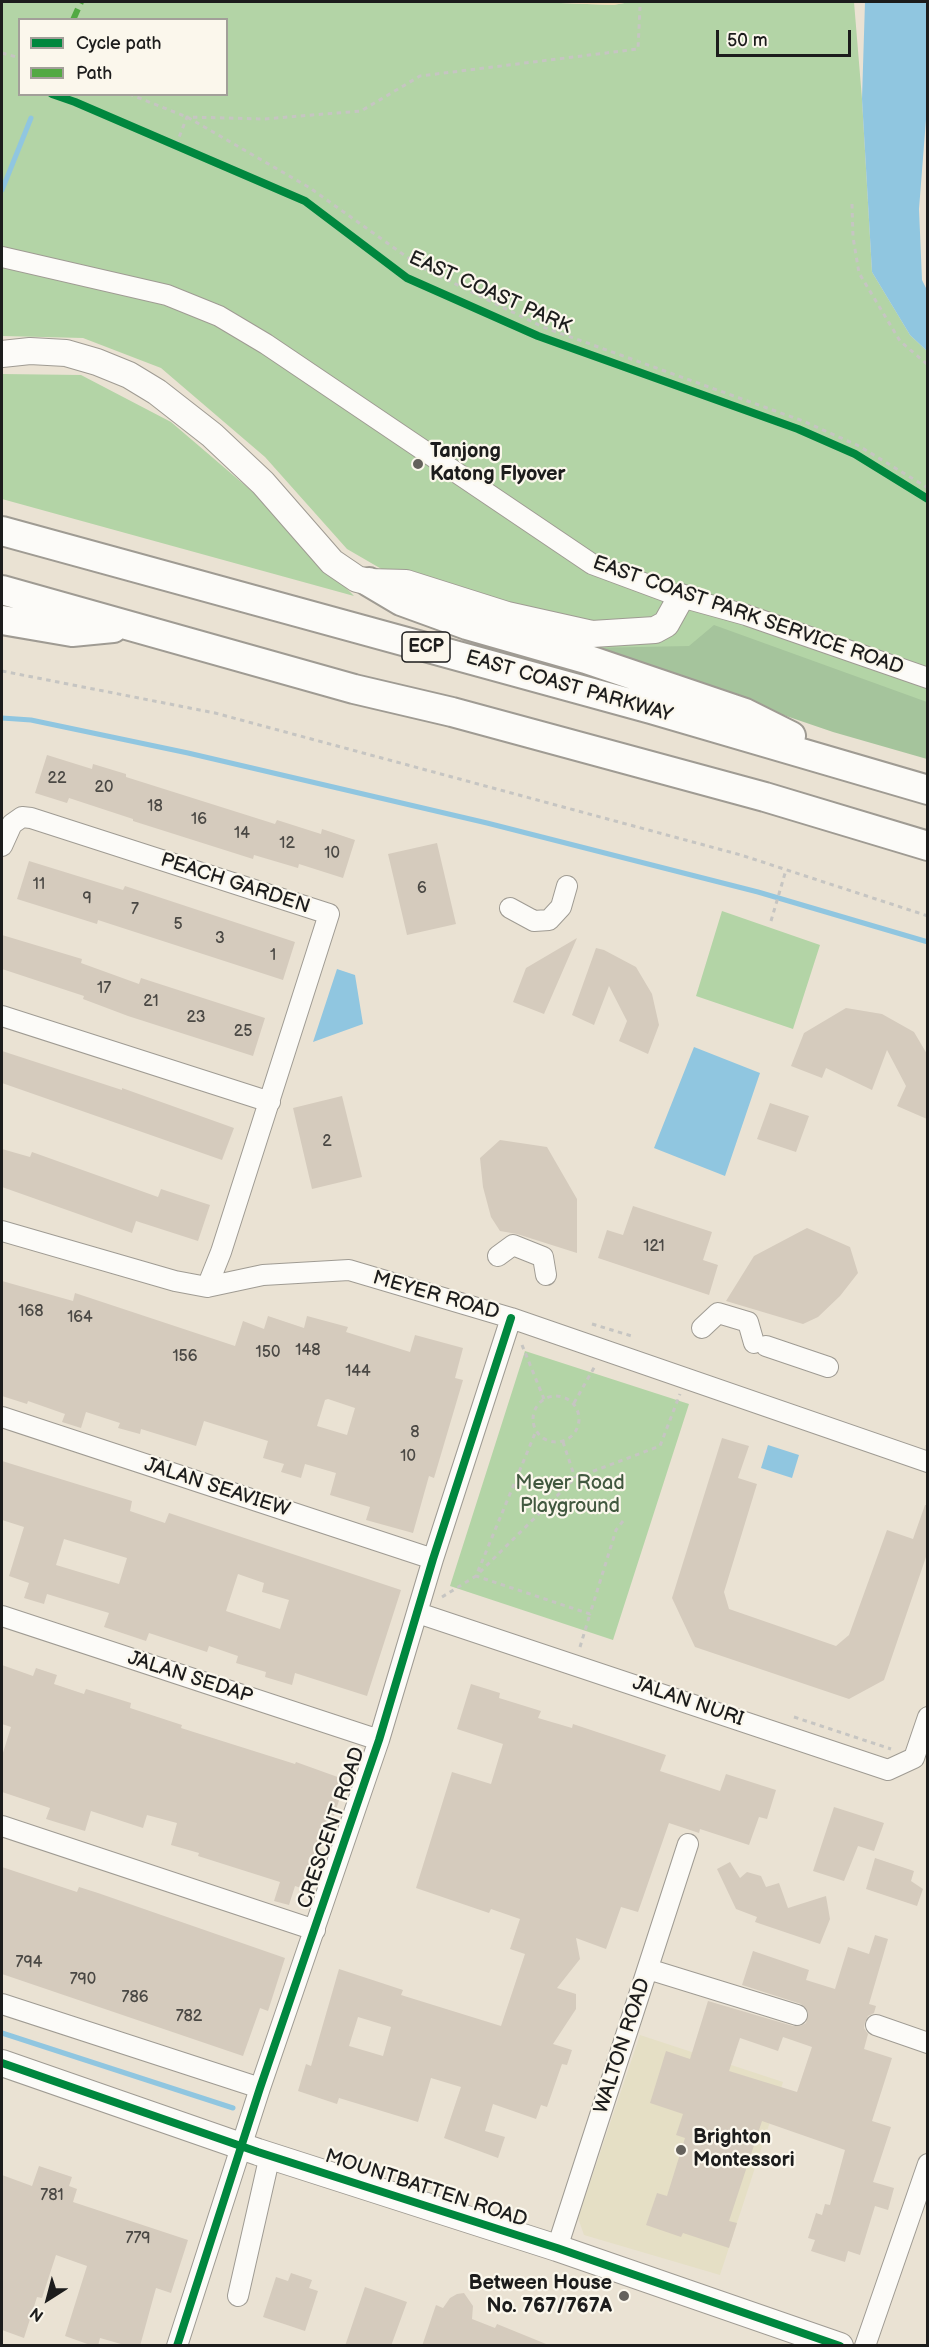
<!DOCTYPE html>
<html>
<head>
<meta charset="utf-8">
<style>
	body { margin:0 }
	#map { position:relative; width:929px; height:2347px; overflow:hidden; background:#eae2d3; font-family:"Balsamiq Sans",sans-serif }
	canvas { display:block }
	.frame { position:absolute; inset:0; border:3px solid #1c1c1c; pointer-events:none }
	.legend { position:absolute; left:18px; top:18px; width:210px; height:78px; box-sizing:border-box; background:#fbf7ec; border:2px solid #a29f99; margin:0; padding:8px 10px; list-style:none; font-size:18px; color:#1c1c1c }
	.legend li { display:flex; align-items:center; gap:12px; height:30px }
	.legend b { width:30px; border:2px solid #a29f99 }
	.north { position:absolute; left:18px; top:2269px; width:60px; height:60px; -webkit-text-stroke:4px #fbf7ec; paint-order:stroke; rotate:216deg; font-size:16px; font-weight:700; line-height:24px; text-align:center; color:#1c1c1c }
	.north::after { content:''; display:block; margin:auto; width:21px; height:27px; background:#1c1c1c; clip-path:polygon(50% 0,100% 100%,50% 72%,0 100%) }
	.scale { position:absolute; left:716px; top:30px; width:135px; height:27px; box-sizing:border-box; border:3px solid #1c1c1c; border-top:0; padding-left:8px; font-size:18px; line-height:21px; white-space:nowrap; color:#1c1c1c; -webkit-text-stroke:4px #fbf7ec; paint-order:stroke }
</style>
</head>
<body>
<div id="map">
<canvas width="929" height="2347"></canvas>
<div class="frame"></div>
<ul class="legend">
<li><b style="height:8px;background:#00873e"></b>Cycle path</li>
<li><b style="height:8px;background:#52a943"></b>Path</li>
</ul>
<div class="north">N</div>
<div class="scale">50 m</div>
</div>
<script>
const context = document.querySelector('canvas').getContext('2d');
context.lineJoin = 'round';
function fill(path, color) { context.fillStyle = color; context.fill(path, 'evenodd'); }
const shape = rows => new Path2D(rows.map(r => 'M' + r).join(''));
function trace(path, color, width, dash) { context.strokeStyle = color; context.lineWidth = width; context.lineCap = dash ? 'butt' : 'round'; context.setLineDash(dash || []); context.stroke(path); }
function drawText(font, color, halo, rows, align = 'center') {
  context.font = font + ' "Balsamiq Sans",sans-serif'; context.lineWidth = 4.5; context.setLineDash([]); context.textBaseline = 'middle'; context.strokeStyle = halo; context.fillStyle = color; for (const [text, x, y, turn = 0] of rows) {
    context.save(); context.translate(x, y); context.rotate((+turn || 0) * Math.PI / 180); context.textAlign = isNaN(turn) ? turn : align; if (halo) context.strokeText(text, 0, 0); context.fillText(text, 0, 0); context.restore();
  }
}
fill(shape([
	[640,2035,783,2082,720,2275,584,2235,578,2218]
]), '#e5dfc5');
fill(shape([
	[2,2,535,2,613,5,630,2,854,2,862,99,872,272,910,335,927,351,927,757,416,589,347,549,265,457,161,368,83,338,2,336],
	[20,20,226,20,226,94,20,94],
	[2,374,81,375,171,422,254,493,354,596,2,499],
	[722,911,820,945,793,1029,696,996],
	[525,1351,689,1404,613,1640,450,1586]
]), '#b3d4a6');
fill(shape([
	[714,625,927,702,927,759,833,732,587,648,689,646]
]), '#a5c49c');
fill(shape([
	[535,2,630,2,613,5]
]), '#ecdeb6');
fill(shape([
	[865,2,927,2,928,94,919,209,922,280,927,290,927,351,910,335,872,272,862,99],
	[337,969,355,975,363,1024,313,1042],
	[694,1047,760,1073,725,1176,654,1148],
	[768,1445,799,1455,792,1478,761,1468]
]), '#90c6e0');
trace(shape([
	[2,190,31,118],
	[2,718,31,720,188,753,487,823,758,892,928,942],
	[2,2033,233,2108]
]), '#90c6e0', 5);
fill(shape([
	[47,755,92,769,93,764,126,774,126,777,275,824,277,820,321,834,322,829,355,840,343,878,299,864,298,868,254,855,253,859,133,821,133,819,69,798,67,803,35,793],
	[437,843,456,924,407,935,388,854],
	[29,861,123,890,125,886,295,942,283,980,98,920,97,924,17,899],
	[2,935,82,959,81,963,139,984,141,978,265,1018,253,1056,128,1016,83,999,84,996,2,969],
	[577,938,544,1014,513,1002,526,968],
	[596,948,604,950,636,967,652,994,659,1025,648,1054,619,1041,627,1021,609,986,594,1025,572,1015],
	[846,1008,882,1014,914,1032,927,1054,927,1119,897,1106,906,1086,887,1050,872,1090,826,1068,822,1078,791,1066,804,1033],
	[2,1051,122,1090,122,1088,234,1128,222,1160,2,1083],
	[342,1096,362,1177,312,1189,293,1108],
	[770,1103,809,1116,796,1152,757,1139],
	[500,1140,547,1147,577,1199,577,1253,517,1234,500,1231,491,1217,483,1187,480,1158],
	[2,1149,30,1157,32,1152,158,1197,161,1189,210,1205,198,1241,136,1221,132,1233,2,1187],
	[633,1206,712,1232,703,1260,718,1265,709,1295,598,1258,607,1230,623,1235],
	[807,1228,850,1247,858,1273,840,1296,818,1317,803,1324,726,1301,754,1256],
	[2,1281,73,1301,75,1293,235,1346,243,1321,264,1329,268,1316,304,1328,307,1316,348,1327,346,1332,410,1352,415,1335,463,1348,455,1378,463,1380,434,1478,429,1476,413,1533,366,1520,370,1507,330,1495,336,1473,305,1464,301,1478,281,1472,284,1464,263,1458,268,1441,204,1421,196,1446,141,1429,140,1434,118,1428,120,1423,86,1412,81,1428,62,1422,65,1414,28,1401,27,1404,2,1396],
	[328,1399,355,1408,347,1435,317,1426,325,1400],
	[722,1438,749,1446,738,1478,757,1484,724,1592,729,1609,836,1646,849,1635,887,1530,913,1539,925,1505,927,1505,927,1554,884,1680,849,1699,695,1647,672,1598],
	[2,1461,132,1501,130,1511,165,1523,169,1513,401,1590,367,1696,295,1673,292,1685,265,1677,266,1672,236,1663,238,1656,209,1646,207,1652,149,1633,146,1641,104,1627,109,1613,47,1594,44,1604,24,1598,29,1583,9,1576,24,1527,2,1520],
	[64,1539,127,1558,119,1584,56,1565],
	[238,1574,264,1583,262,1592,289,1600,280,1629,226,1611],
	[2,1665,33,1676,36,1668,57,1675,54,1684,84,1694,86,1689,131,1703,130,1708,182,1725,181,1728,295,1764,296,1762,346,1780,330,1827,322,1825,304,1889,295,1886,289,1905,274,1901,280,1882,198,1856,199,1853,171,1845,177,1823,147,1815,143,1828,91,1811,85,1831,46,1819,50,1808,2,1792,2,1756,11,1727,2,1724],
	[471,1684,500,1693,499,1698,541,1711,538,1718,572,1728,573,1724,666,1755,660,1771,720,1791,726,1774,776,1790,767,1819,759,1817,749,1845,700,1829,699,1833,669,1823,638,1912,621,1907,606,1949,576,1938,580,1959,557,1988,576,1994,576,2009,553,2044,572,2050,567,2065,562,2064,547,2107,541,2105,536,2119,493,2104,485,2131,505,2137,498,2158,444,2138,461,2087,431,2078,418,2122,339,2098,337,2104,298,2091,306,2064,311,2066,339,1969,403,1990,401,1995,501,2026,525,1954,510,1949,520,1919,491,1909,489,1913,416,1888,452,1772,491,1784,503,1744,457,1729],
	[358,2017,391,2027,383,2056,349,2046],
	[834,1807,884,1823,874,1851,858,1846,844,1881,813,1871],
	[875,1858,914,1871,911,1881,923,1889,917,1906,866,1889],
	[730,1862,740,1878,747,1872,761,1876,766,1887,779,1883,788,1908,826,1896,830,1919,820,1944,755,1922,757,1917,736,1909,717,1869],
	[2,1867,77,1892,79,1887,98,1893,285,1958,268,2011,260,2008,243,2056,2,1974],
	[875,1935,888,1939,869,2004,876,2006,874,2013,868,2016,865,2022,864,2028,868,2034,864,2049,892,2058,872,2121,891,2127,873,2182,894,2188,888,2210,875,2206,860,2255,848,2251,845,2262,811,2251,815,2240,808,2238,816,2213,822,2215,825,2204,830,2205,845,2150,762,2121,729,2221,737,2223,729,2248,683,2233,681,2237,646,2225,657,2193,667,2196,685,2138,676,2135,683,2114,650,2103,666,2051,690,2059,708,2001,793,2026,800,2026,806,2023,808,2012,801,2004,742,1985,753,1951,809,1970,806,1980,835,1989,848,1947,869,1954],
	[783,2037,812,2047,797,2092,729,2071,740,2038,778,2051],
	[39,2166,72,2177,69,2186,77,2189,73,2202,188,2240,171,2293,156,2288,140,2346,128,2346,100,2338,98,2346,93,2346,65,2336,87,2266,56,2255,42,2298,37,2297,24,2338,2,2330,2,2175,32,2186],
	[291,2273,312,2280,309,2288,318,2291,305,2331,263,2317,276,2277,288,2281],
	[365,2287,407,2302,391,2346,345,2346],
	[464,2293,473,2306,472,2319,495,2328,497,2324,551,2346,422,2346,436,2305,443,2308,450,2298,457,2294]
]), '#d5cbbd');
const minor = shape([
	[2,257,167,295,219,316,266,344,592,564,681,597,746,615,928,678],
	[2,846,12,824,22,817,31,818,329,914,221,1252,207,1287],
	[510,908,534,921,549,920,561,907,567,886],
	[2,1016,270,1102],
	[2,1231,175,1281,207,1287,263,1275,349,1270,511,1318,928,1462],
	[498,1256,513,1245,543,1257,546,1275],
	[702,1328,718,1313,748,1322,754,1343],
	[766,1346,828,1367],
	[2,1417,433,1559],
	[418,1613,888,1770,914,1758,928,1717],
	[2,1616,379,1740],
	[2,1826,315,1930],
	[648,1969,797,2015],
	[2,2004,260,2088],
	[876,2025,928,2043],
	[557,2248,688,1844],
	[238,2296,270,2155],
	[177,2346,260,2088,379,1740,433,1559,511,1318],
	[865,2346,928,2164]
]);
const major = shape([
	[2,354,30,351,66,353,97,362,129,375,157,392,212,435,263,483,332,562,357,579,369,582,406,583,507,615,592,634,655,630,666,624,681,597],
	[2,2063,258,2152,557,2248,840,2346]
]);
const highway = shape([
	[2,531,651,709,928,790],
	[369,582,401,601,467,625,586,659,745,713,791,736],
	[2,590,354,689,452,712,765,797,928,846],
	[2,620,72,632,113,628]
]);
trace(minor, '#9f9b93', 22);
trace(major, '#9f9b93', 28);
trace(highway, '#9f9b93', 32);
trace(shape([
	[2,53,20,58],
	[129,94,187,117,310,188,421,267,543,327,803,421,859,446,928,488],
	[176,145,187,117,264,119,361,111,420,76,638,49,640,7],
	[852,204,853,237,859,273,900,341,928,365],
	[2,671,215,713,741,855,928,916],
	[771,921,786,870],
	[592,1324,635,1337],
	[522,1345,544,1399],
	'533 1419a23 23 0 1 1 46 0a23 23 0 1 1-46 0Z',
	[574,1403,595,1366],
	[563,1442,575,1478],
	[623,1521,616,1530,590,1614,476,1576,575,1478,660,1446,680,1394],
	[442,1597,476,1576,536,1431],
	[580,1647,590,1614],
	[794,1717,891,1749]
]), '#c6c5c2', 3, [4.5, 4.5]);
trace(minor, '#fcfbf8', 20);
trace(major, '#fcfbf8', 26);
trace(highway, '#fcfbf8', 28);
trace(shape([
	[73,20,81,2]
]), '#52a943', 6, [12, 6]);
trace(shape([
	[52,94,75,102,305,201,407,278,538,336,798,429,855,454,928,499],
	[2,2063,258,2152,557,2248,840,2346],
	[177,2346,260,2088,379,1740,433,1559,511,1318]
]), '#00873e', 8);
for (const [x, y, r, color] of [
	[418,464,6,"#64615c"],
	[681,2150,6,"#64615c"],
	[624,2296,6,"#64615c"]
]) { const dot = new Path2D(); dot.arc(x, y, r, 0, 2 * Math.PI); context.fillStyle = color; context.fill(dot); trace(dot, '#fbf7ec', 2); }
drawText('16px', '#4a4844', null, [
	["22",57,779],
	["20",104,788],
	["18",155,807],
	["16",199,820],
	["14",242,834],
	["12",287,844],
	["10",332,854],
	["11",39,885],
	["6",422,889],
	["9",87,899],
	["7",135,910],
	["5",178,925],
	["3",220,939],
	["1",273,956],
	["17",104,989],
	["21",151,1002],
	["23",196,1018],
	["25",243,1032],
	["2",327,1142],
	["121",654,1247],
	["168",31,1312],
	["164",80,1318],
	["148",308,1351],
	["150",268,1353],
	["156",185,1357],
	["144",358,1372],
	["8",415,1433],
	["10",408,1457],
	["794",29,1963],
	["790",83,1980],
	["786",135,1998],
	["782",189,2017],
	["781",52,2196],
	["779",138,2239]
]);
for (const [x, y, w] of [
	[426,647,48]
]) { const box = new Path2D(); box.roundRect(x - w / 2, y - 15, w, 30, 4.5); context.fillStyle = '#fbf7ec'; context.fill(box); trace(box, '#1c1c1c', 1.5); }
drawText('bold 18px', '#1c1c1c', null, [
	["ECP",426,647]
]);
drawText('20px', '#1c1c1c', '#fbf7ec', [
	["EAST COAST PARK",490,293,24],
	["EAST COAST PARK SERVICE ROAD",748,616,19],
	["EAST COAST PARKWAY",569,687,16],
	["PEACH GARDEN",235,884,18],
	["MEYER ROAD",436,1296,16],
	["JALAN SEAVIEW",217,1488,18],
	["JALAN SEDAP",190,1678,18],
	["JALAN NURI",688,1702,19],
	["CRESCENT ROAD",332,1828,-71],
	["WALTON ROAD",623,2046,-72],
	["MOUNTBATTEN ROAD",426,2189,18]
]);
drawText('bold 20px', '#1c1c1c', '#fbf7ec', [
	["Tanjong",430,452],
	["Katong Flyover",430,475],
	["Brighton",693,2138],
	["Montessori",693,2161],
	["Between House",612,2284,"right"],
	["No. 767/767A",612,2307,"right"]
], 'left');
drawText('20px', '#41583f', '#fbf7ec', [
	["Meyer Road",570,1484],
	["Playground",570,1507]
]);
</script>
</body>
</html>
